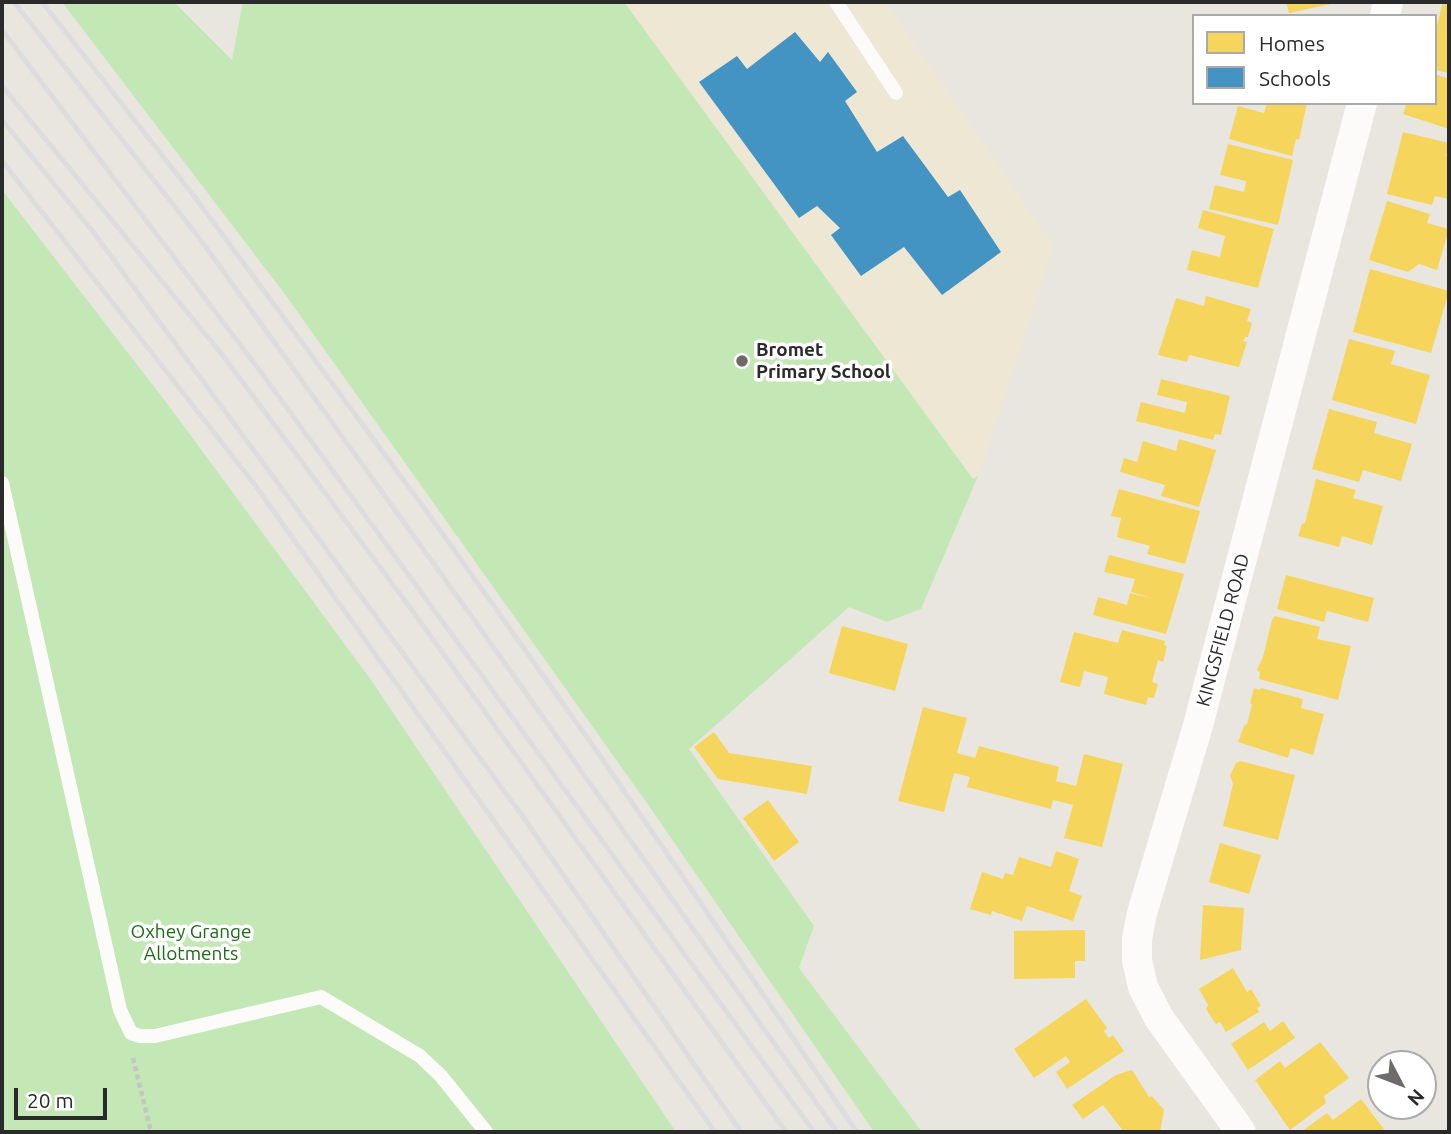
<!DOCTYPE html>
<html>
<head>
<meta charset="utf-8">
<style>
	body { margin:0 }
	#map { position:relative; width:1451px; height:1134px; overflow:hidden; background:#e9e6df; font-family:Ubuntu,sans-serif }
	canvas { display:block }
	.frame { position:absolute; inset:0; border:4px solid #2a2a2a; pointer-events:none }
	.legend { position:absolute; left:1192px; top:14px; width:245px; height:91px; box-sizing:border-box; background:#fff; border:2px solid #aaa; margin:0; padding:9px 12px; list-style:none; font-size:21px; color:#2a2a2a }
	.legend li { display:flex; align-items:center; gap:14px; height:35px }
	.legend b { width:35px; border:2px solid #aaa }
	.north { position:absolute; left:1367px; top:1050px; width:70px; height:70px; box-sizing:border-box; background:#fff; border:2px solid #aaa; border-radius:50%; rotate:132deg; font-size:19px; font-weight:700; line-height:28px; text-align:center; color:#2a2a2a }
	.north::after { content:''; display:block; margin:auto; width:24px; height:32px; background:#6d6c69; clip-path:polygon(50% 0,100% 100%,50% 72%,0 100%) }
	.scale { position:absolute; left:14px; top:1088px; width:93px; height:32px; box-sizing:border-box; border:4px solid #2a2a2a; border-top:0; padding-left:9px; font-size:21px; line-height:24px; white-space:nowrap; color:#2a2a2a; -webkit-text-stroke:5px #fff; paint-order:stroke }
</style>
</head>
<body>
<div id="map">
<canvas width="1451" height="1134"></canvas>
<div class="frame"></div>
<ul class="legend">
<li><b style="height:19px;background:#f6d55c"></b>Homes</li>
<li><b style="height:19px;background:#4393c3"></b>Schools</li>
</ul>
<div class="north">N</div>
<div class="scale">20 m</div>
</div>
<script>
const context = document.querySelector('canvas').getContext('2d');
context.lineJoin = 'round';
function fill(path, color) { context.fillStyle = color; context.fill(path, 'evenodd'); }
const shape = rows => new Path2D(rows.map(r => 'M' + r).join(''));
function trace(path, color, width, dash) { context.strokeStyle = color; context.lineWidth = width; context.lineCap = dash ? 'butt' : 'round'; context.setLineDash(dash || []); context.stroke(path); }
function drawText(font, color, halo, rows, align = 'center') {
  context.font = font + ' Ubuntu,sans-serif'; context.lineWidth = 7; context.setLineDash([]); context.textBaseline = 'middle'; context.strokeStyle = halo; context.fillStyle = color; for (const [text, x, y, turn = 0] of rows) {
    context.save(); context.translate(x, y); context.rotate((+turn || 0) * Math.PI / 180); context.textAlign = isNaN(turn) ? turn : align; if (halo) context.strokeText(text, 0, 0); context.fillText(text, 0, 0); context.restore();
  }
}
fill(shape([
	[409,2,886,2,1054,246,978,476,697,701]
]), '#ede7d3');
fill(shape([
	[62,2,174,2,232,60,243,2,624,2,973,479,978,476,921,609,887,622,849,607,689,749,814,926,799,968,922,1132,874,1132,649,806,287,297],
	[2,190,169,406,371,680,676,1132,2,1132]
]), '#c4e7b6');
fill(shape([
	[1286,2,1330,2,1331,4,1289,13],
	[1445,2,1449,2,1449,73,1435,70,1435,34,1442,5],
	[1435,74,1449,79,1449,129,1403,114,1407,103,1435,103],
	[1267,103,1307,103,1299,140,1296,139,1292,156,1229,139,1238,106,1264,113],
	[1403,132,1449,143,1446,156,1449,157,1449,199,1435,196,1432,205,1387,194],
	[1228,144,1293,160,1278,225,1209,209,1215,185,1244,192,1246,181,1220,175],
	[1387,201,1430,214,1427,223,1449,229,1437,270,1419,264,1408,272,1369,260],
	[1203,210,1274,229,1258,288,1187,270,1192,250,1220,257,1225,236,1198,228],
	[1370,269,1449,291,1431,353,1353,332],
	[1206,296,1251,309,1247,321,1252,323,1248,337,1245,337,1243,341,1247,342,1239,367,1189,355,1187,362,1158,355,1176,298,1204,306],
	[1349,339,1395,351,1391,364,1430,375,1416,424,1332,400],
	[1161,379,1230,396,1221,435,1215,434,1213,440,1136,421,1141,402,1185,413,1187,402,1157,395],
	[1329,409,1377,422,1374,433,1412,444,1401,481,1363,470,1359,482,1312,469],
	[1179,439,1216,450,1199,507,1161,496,1165,485,1120,472,1124,458,1137,462,1143,441,1176,451],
	[1316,479,1356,490,1353,498,1383,506,1372,545,1342,536,1339,547,1298,536,1302,524,1305,523],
	[1119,489,1200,511,1185,564,1147,554,1150,546,1117,537,1121,518,1111,516],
	[1109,555,1184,574,1166,634,1093,615,1098,597,1127,605,1130,593,1154,599,1131,592,1135,579,1104,572],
	[1286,575,1374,598,1368,622,1327,611,1324,622,1277,609],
	[1275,616,1320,627,1317,639,1351,646,1338,700,1259,679,1260,672,1257,670,1263,657,1272,620],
	[842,626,908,644,895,691,829,673],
	[1122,630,1165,641,1164,645,1167,646,1163,662,1158,660,1152,682,1158,684,1154,698,1148,697,1146,705,1104,694,1108,677,1084,671,1080,687,1060,682,1074,632,1118,643],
	[1254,688,1260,690,1261,688,1303,699,1301,708,1324,714,1313,755,1291,748,1288,758,1238,742,1244,726,1247,724,1252,705,1250,703],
	[923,707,967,718,957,753,975,758,979,746,1059,767,1056,781,1076,786,1084,754,1123,764,1102,847,1064,838,1073,805,1053,800,1051,809,967,787,970,777,954,773,944,812,898,801],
	[714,732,729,753,812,766,807,794,718,779,694,747],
	[1240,761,1295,775,1278,840,1223,826,1233,784,1230,775,1236,763],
	[768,800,799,842,774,861,743,818],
	[1220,843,1261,855,1249,894,1209,882],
	[1056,851,1079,859,1069,891,1082,896,1073,921,1027,906,1022,921,992,911,991,915,970,909,982,872,1003,879,1005,873,1013,875,1019,857,1051,867],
	[1203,905,1244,908,1241,950,1200,960],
	[1085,930,1085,961,1075,961,1075,978,1014,979,1014,931],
	[1233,968,1247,992,1251,989,1261,1006,1257,1008,1259,1012,1226,1032,1220,1022,1216,1024,1206,1009,1208,1005,1199,989],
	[1086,999,1107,1028,1104,1031,1109,1038,1113,1035,1124,1051,1067,1089,1056,1072,1070,1062,1066,1056,1034,1078,1014,1049],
	[1283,1021,1295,1038,1248,1070,1231,1044,1264,1022,1270,1031],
	[1320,1042,1349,1078,1324,1096,1326,1103,1290,1130,1255,1080,1280,1061,1285,1068],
	[1132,1070,1149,1097,1152,1096,1164,1110,1160,1132,1124,1132,1103,1105,1083,1119,1072,1105,1116,1075],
	[1361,1099,1386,1132,1301,1132,1327,1113,1333,1120]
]), '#f6d55c');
fill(shape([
	[795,32,820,62,828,52,857,92,845,101,877,152,903,136,948,197,960,190,1001,252,942,295,904,247,861,276,831,235,840,228,817,206,799,218,699,82,737,56,747,69]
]), '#4393c3');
trace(shape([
	[133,1058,151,1132]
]), '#c6c5c5', 4.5, [5, 3.5]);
trace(shape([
	[836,2,896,93],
	[2,483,120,1010,131,1033,140,1036,155,1036,321,997,420,1056,441,1076,486,1132]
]), '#fcfbfa', 14);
trace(shape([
	[1385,16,1388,2],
	[1241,1132,1159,1018,1143,987,1137,960,1137,939,1142,913,1197,729,1362,103]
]), '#fcfbfa', 30);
trace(shape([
	[14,2,200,239,477,624,837,1132],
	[42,2,194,196,430,516,603,760,857,1132],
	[2,30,263,375,814,1132],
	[2,86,224,357,414,613,786,1132],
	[2,120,94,233,521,814,741,1132],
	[2,161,255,485,715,1132]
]), '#dddddf', 5);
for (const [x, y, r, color] of [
	[742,361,7,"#6d6c69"]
]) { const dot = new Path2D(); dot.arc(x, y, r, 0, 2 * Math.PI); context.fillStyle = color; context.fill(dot); trace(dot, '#fff', 2.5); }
drawText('bold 19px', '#2a2a2a', '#fff', [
	["Bromet",756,350],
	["Primary School",756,372]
], 'left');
drawText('19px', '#2a2a2a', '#fff', [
	["KINGSFIELD ROAD",1223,630,-75]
]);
drawText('19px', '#1d6b16', '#fff', [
	["Oxhey Grange",191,932],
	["Allotments",191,954]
]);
</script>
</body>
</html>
